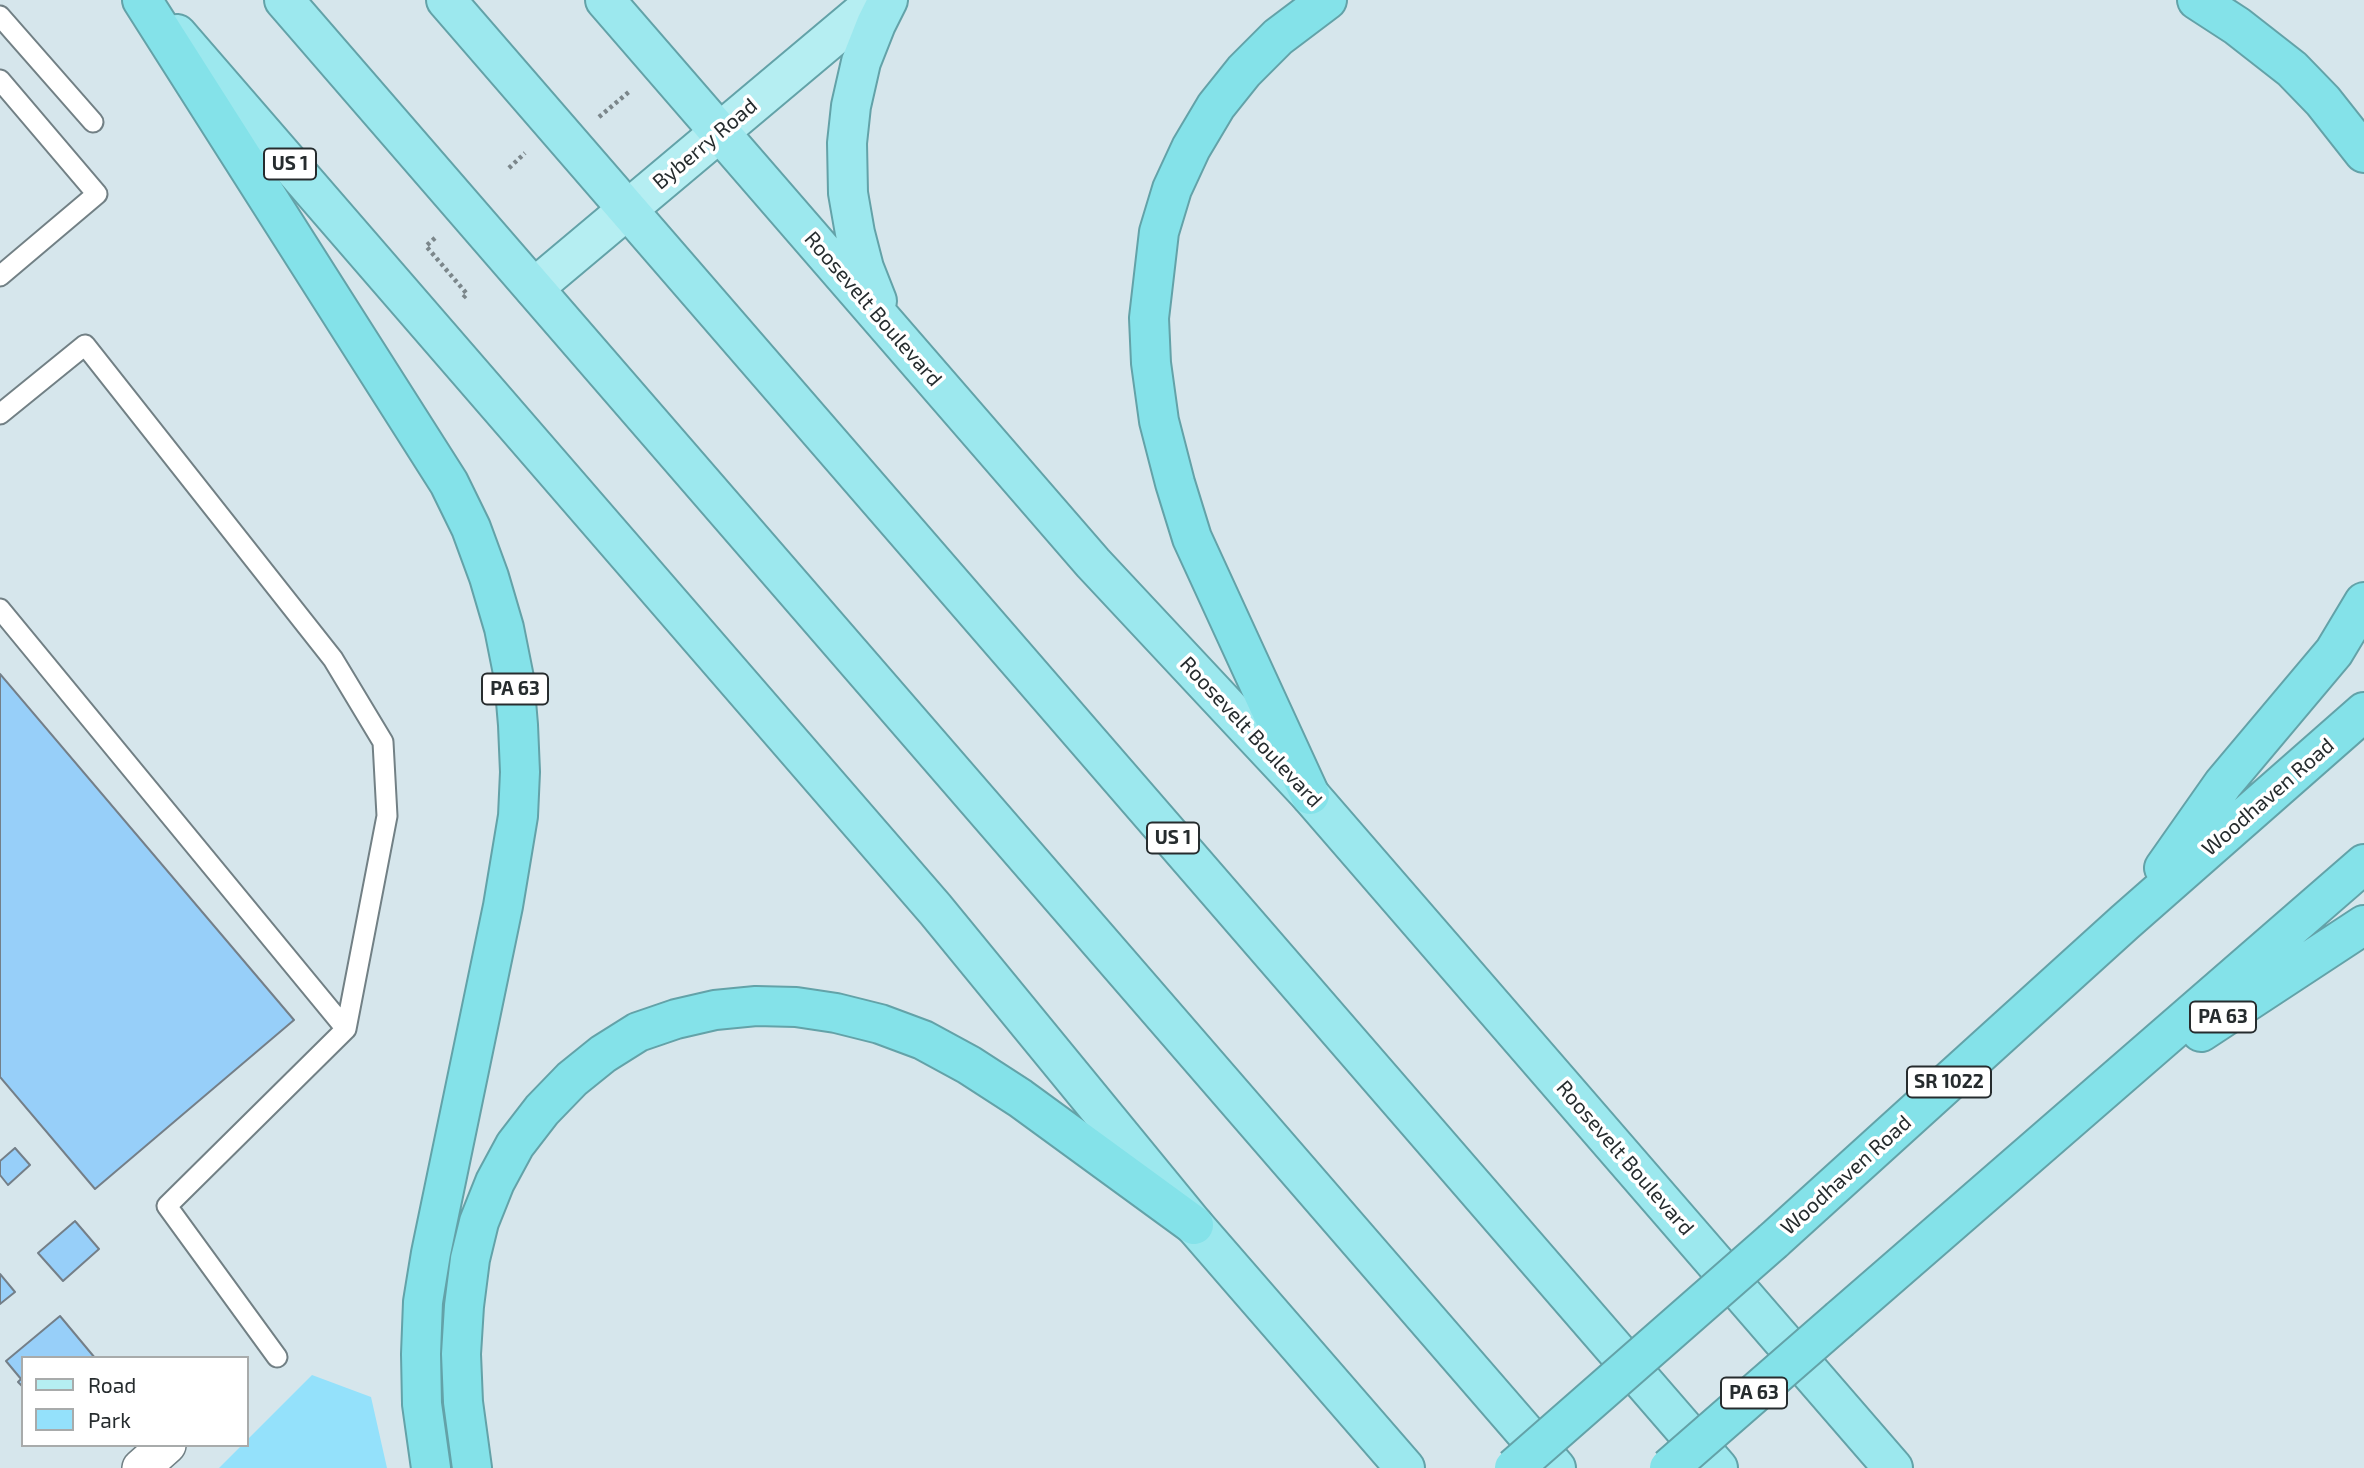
<!DOCTYPE html>
<html>
<head>
<meta charset="utf-8">
<style>
	body { margin:0 }
	#map { position:relative; width:2364px; height:1468px; overflow:hidden; background:#d6e6ec; font-family:"Exo 2",sans-serif }
	canvas { display:block }
	.legend { position:absolute; left:21px; top:1356px; width:228px; height:91px; box-sizing:border-box; background:#fff; border:2px solid #a8abab; margin:0; padding:9px 12px; list-style:none; font-size:21px; color:#262c2e }
	.legend li { display:flex; align-items:center; gap:14px; height:35px }
	.legend b { width:35px; border:2px solid #a8abab }
</style>
</head>
<body>
<div id="map">
<canvas width="2364" height="1468"></canvas>
<ul class="legend">
<li><b style="height:9px;background:#b5eef2"></b>Road</li>
<li><b style="height:19px;background:#94e1fb"></b>Park</li>
</ul>
</div>
<script>
const context = document.querySelector('canvas').getContext('2d');
context.lineJoin = 'round';
function fill(path, color) { context.fillStyle = color; context.fill(path, 'evenodd'); }
const shape = rows => new Path2D(rows.map(r => 'M' + r).join(''));
function trace(path, color, width, dash) { context.strokeStyle = color; context.lineWidth = width; context.lineCap = dash ? 'butt' : 'round'; context.setLineDash(dash || []); context.stroke(path); }
function drawText(font, color, halo, rows, align = 'center') {
  context.font = font + ' "Exo 2",sans-serif'; context.lineWidth = 7; context.setLineDash([]); context.textBaseline = 'middle'; context.strokeStyle = halo; context.fillStyle = color; for (const [text, x, y, turn = 0] of rows) {
    context.save(); context.translate(x, y); context.rotate((+turn || 0) * Math.PI / 180); context.textAlign = isNaN(turn) ? turn : align; if (halo) context.strokeText(text, 0, 0); context.fillText(text, 0, 0); context.restore();
  }
}
fill(shape([
	[312,1375,371,1397,387,1468,219,1468,242,1445,247,1445,247,1440]
]), '#94e1fb');
const building = shape([
	[0,674,294,1020,95,1189,0,1077,0,674],
	[15,1148,30,1165,8,1185,0,1175,0,1161,15,1148],
	[75,1221,99,1249,63,1281,38,1253,75,1221],
	[0,1274,15,1292,0,1304,0,1274],
	[60,1316,95,1358,23,1358,23,1387,18,1382,21,1379,6,1361,60,1316]
]);
fill(building, '#97cff9');
trace(building, '#747f88', 2);
const service = shape([
	[0,16,93,122],
	[0,80,97,194,0,276],
	[0,414,85,345,333,659,383,742,387,816,346,1029],
	[0,609,346,1029,167,1206,277,1357]
]);
const minor = shape([
	[141,1468,167,1445]
]);
const primary = shape([
	[534,288,877,0]
]);
const trunk = shape([
	[284,0,1556,1468],
	[446,0,1718,1468],
	[605,0,1093,563,1310,795,1893,1468],
	[177,34,935,909,1194,1225,1405,1468],
	[877,301,864,268,855,233,848,193,847,143,851,106,861,62,876,24,888,0]
]);
const motorway = shape([
	[142,0,449,483,471,528,489,577,504,628,514,678,518,725,520,772,518,816,503,906,431,1253,423,1302,421,1354,422,1404,431,1468],
	[2197,0,2237,26,2292,69,2323,101,2364,153],
	[1310,795,1192,538,1175,483,1159,421,1151,363,1149,318,1159,232,1172,189,1191,148,1216,106,1244,71,1278,37,1327,0],
	[2164,868,2223,784,2334,652,2364,602],
	[2201,1032,2364,925],
	[1773,1241,2125,922,2364,712],
	[1840,1319,2364,864],
	[472,1468,463,1402,461,1354,464,1306,470,1259,479,1222,495,1182,515,1145,542,1110,572,1079,603,1054,638,1032,676,1019,715,1010,756,1006,796,1007,836,1013,880,1024,923,1040,969,1065,1020,1098,1194,1225]
]);
trace(service, '#728085', 23);
trace(minor, '#728085', 40);
trace(primary, '#63a2a8', 42);
trace(trunk, '#63a2a8', 42);
trace(motorway, '#63a2a8', 42);
trace(shape([
	[599,117,630,91],
	[509,168,525,153],
	[435,238,426,246,467,294,462,299]
]), '#7b868a', 4.5, [3.5, 3.5]);
trace(service, '#fff', 19);
trace(minor, '#fff', 37);
trace(primary, '#b5eef2', 38);
trace(trunk, '#9ce8ee', 38);
trace(motorway, '#84e2e9', 38);
const motorwayBridge = shape([
	[1514,1468,1773,1241],
	[1669,1468,1840,1319]
]);
trace(motorwayBridge, '#63a2a8', 42, []);
trace(motorwayBridge, '#84e2e9', 38);
for (const [x, y, w] of [
	[290,164,52],
	[515,689,66],
	[1173,838,52],
	[2223,1017,66],
	[1949,1082,84],
	[1754,1393,66]
]) { const box = new Path2D(); box.roundRect(x - w / 2, y - 15.5, w, 31, 5); context.fillStyle = '#fff'; context.fill(box); trace(box, '#262c2e', 2); }
drawText('bold 19px', '#262c2e', null, [
	["US 1",290,164],
	["PA 63",515,689],
	["US 1",1173,838],
	["PA 63",2223,1017],
	["SR 1022",1949,1082],
	["PA 63",1754,1393]
]);
drawText('21px', '#262c2e', '#fff', [
	["Byberry Road",705,144,-40],
	["Roosevelt Boulevard",873,309,49],
	["Roosevelt Boulevard",1251,732,47],
	["Woodhaven Road",2268,797,-41],
	["Roosevelt Boulevard",1625,1158,49],
	["Woodhaven Road",1846,1175,-42]
]);
</script>
</body>
</html>
